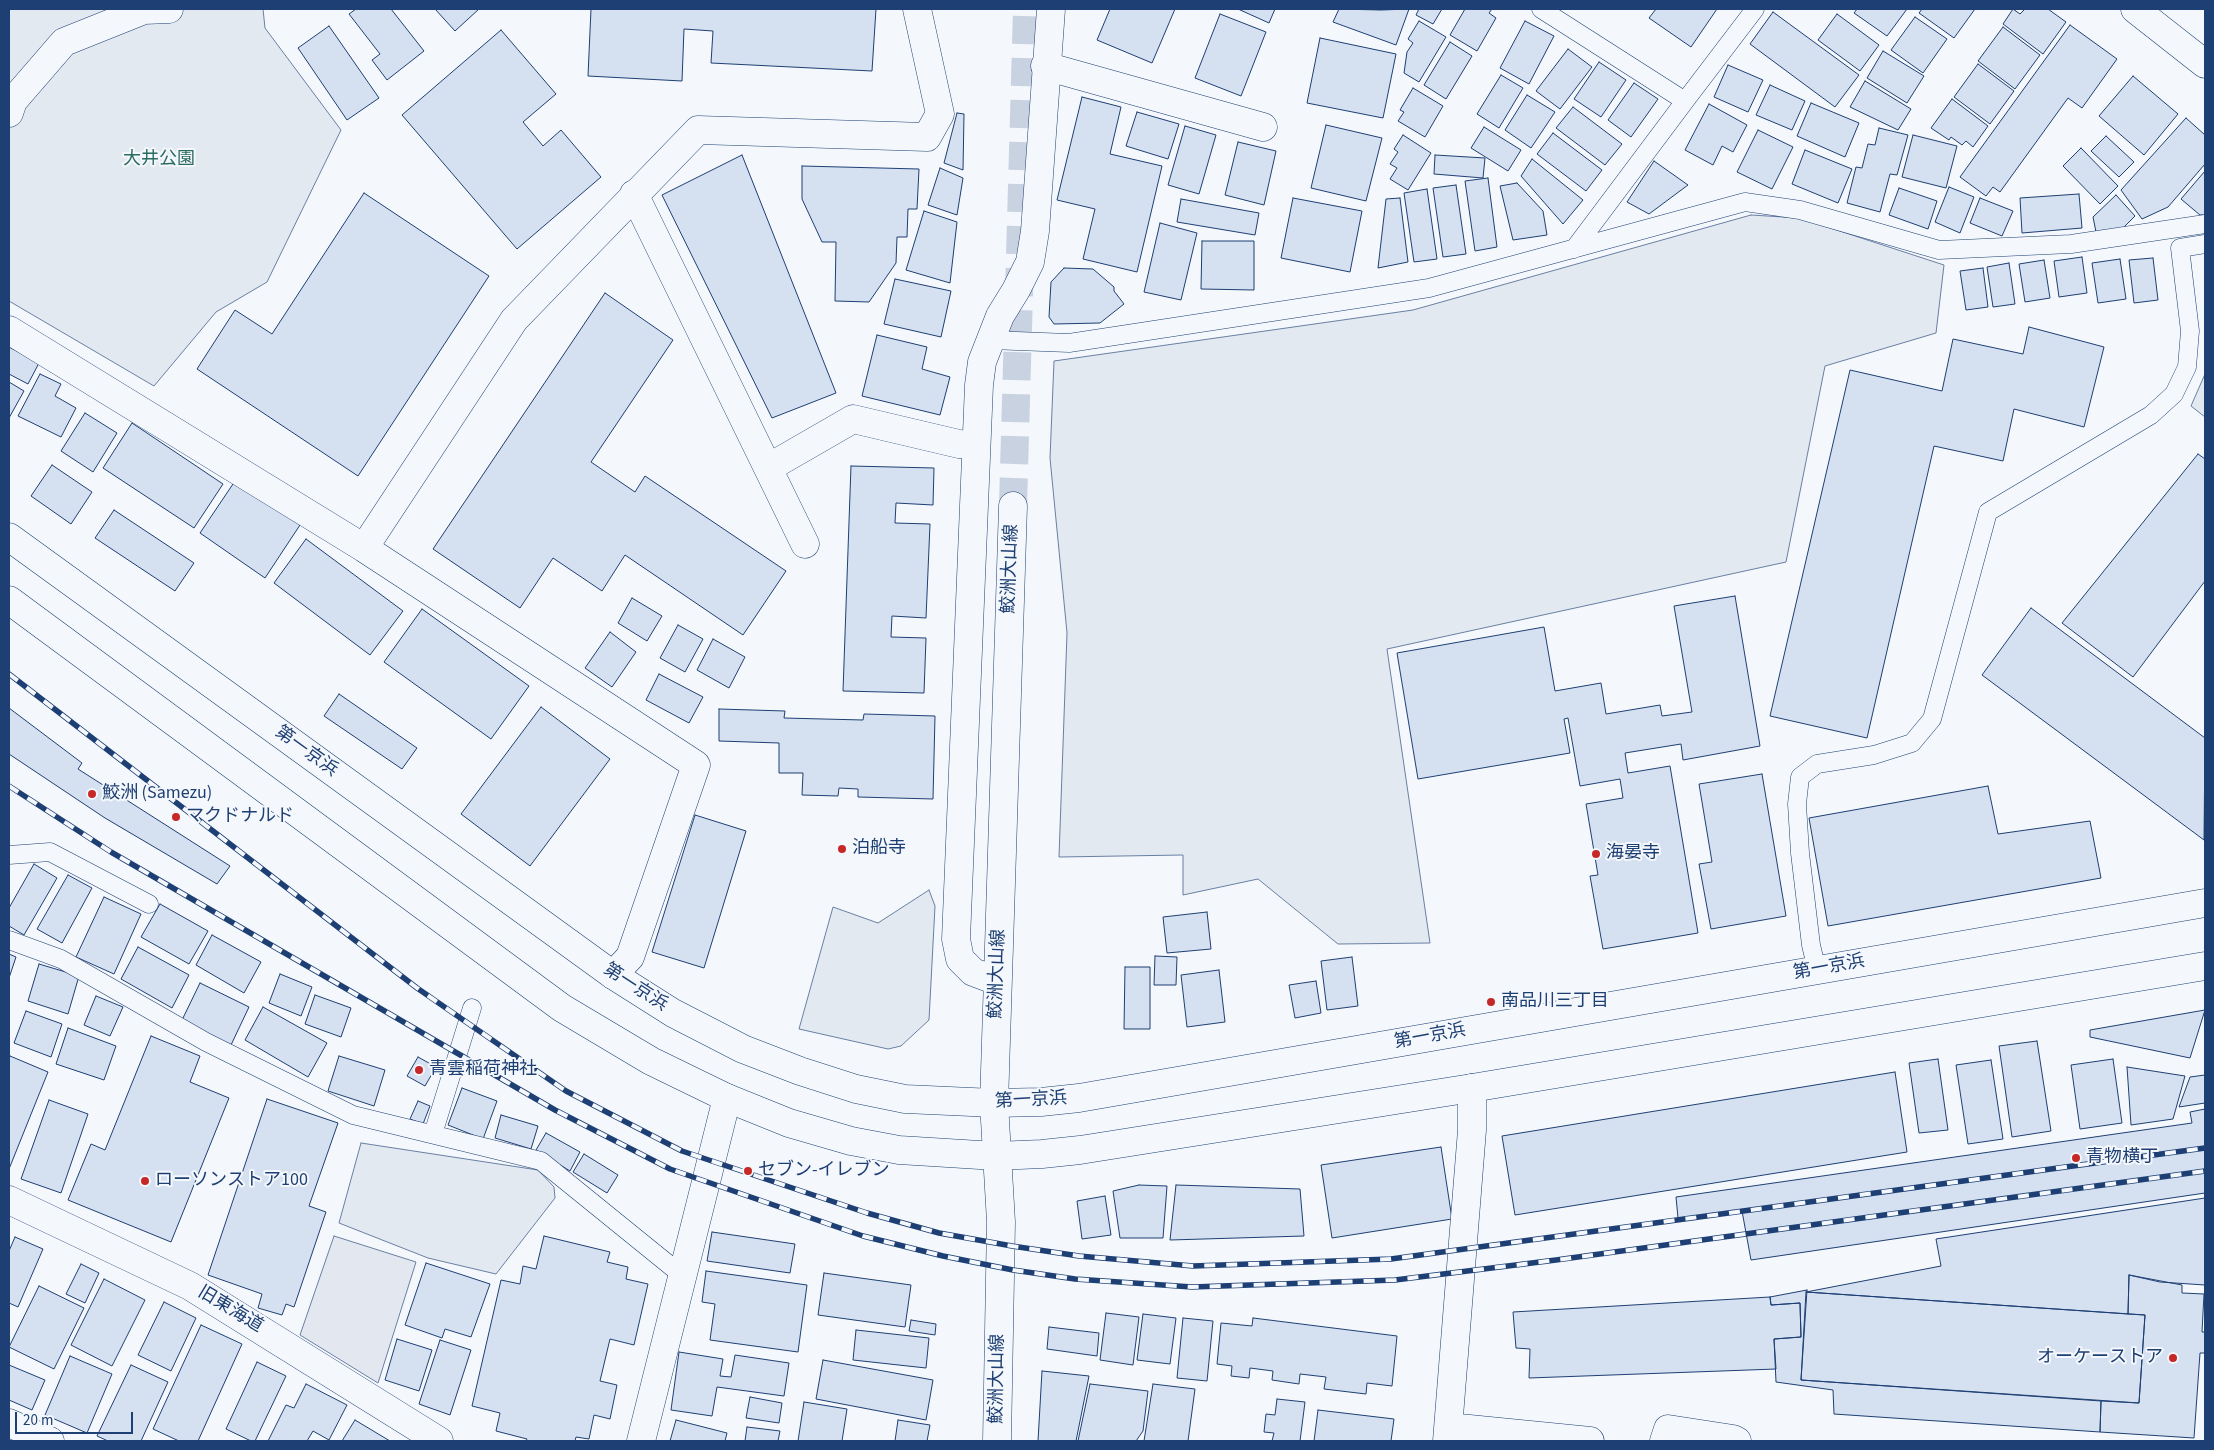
<!DOCTYPE html>
<html>
<head>
<meta charset="utf-8">
<style>
	body { margin:0 }
	#map { position:relative; width:2214px; height:1450px; overflow:hidden; background:#f4f7fb; font-family:"Source Sans 3",sans-serif }
	canvas { display:block }
	.frame { position:absolute; inset:0; border:10px solid #1d3f73; pointer-events:none }
	.scale { position:absolute; left:15px; top:1412px; width:118px; height:22px; box-sizing:border-box; border:2px solid #1d3f73; border-top:0; padding-left:6px; font-size:15px; line-height:18px; white-space:nowrap; color:#1d3f73; -webkit-text-stroke:4px #f4f7fb; paint-order:stroke }
</style>
</head>
<body>
<div id="map">
<canvas width="2214" height="1450"></canvas>
<div class="frame"></div>
<div class="scale">20 m</div>
</div>
<script>
const context = document.querySelector('canvas').getContext('2d');
context.lineJoin = 'round';
function fill(path, color) { context.fillStyle = color; context.fill(path, 'evenodd'); }
const shape = rows => new Path2D(rows.map(r => 'M' + r).join(''));
function trace(path, color, width, dash) { context.strokeStyle = color; context.lineWidth = width; context.lineCap = dash ? 'butt' : 'round'; context.setLineDash(dash || []); context.stroke(path); }
function drawText(font, color, halo, rows, align = 'center') {
  context.font = font + ' "Source Sans 3","Noto Sans JP",sans-serif'; context.lineWidth = 4; context.setLineDash([]); context.textBaseline = 'middle'; context.strokeStyle = halo; context.fillStyle = color; for (const [text, x, y, turn = 0] of rows) {
    context.save(); context.translate(x, y); context.rotate((+turn || 0) * Math.PI / 180); context.textAlign = isNaN(turn) ? turn : align; if (halo) context.strokeText(text, 0, 0); context.fillText(text, 0, 0); context.restore();
  }
}
const green = shape([
	[9,9,263,9,265,28,341,130,267,282,216,312,154,386,9,301,9,9],
	[1751,215,1800,218,1944,265,1936,333,1825,366,1786,562,1387,649,1430,943,1338,944,1258,879,1183,895,1183,855,1059,857,1067,633,1050,458,1054,361,1413,310,1751,215],
	[2205,374,2205,417,2191,406,2205,374],
	[929,890,935,906,929,1020,901,1046,888,1049,799,1029,833,907,878,923,929,890],
	[361,1143,538,1170,554,1187,555,1198,496,1274,428,1258,339,1223,361,1143]
]);
fill(green, '#e3e9f0');
trace(green, '#687fa3', 1);
const parking = shape([
	[334,1236,416,1262,378,1383,300,1335,334,1236]
]);
fill(parking, '#e3e8f0');
trace(parking, '#687fa3', 1);
const building = shape([
	[356,9,391,9,424,51,387,80,372,60,380,54,349,14,356,9],
	[435,9,479,9,455,31,435,9],
	[591,9,876,9,872,71,711,63,713,31,684,29,682,81,588,76,591,9],
	[1110,9,1175,9,1152,63,1097,40,1110,9],
	[1238,9,1275,9,1269,23,1238,9],
	[1339,9,1381,10,1409,9,1396,45,1333,22,1339,9],
	[1419,9,1442,9,1433,24,1416,15,1419,9],
	[1465,9,1492,9,1489,13,1496,18,1477,51,1450,35,1465,9],
	[1656,9,1717,9,1691,47,1649,18,1656,9],
	[1857,9,1907,9,1887,36,1854,13,1857,9],
	[1922,9,1975,9,1954,38,1919,13,1922,9],
	[2013,9,2020,14,2025,9,2048,9,2066,22,2043,54,2003,24,2013,9],
	[1773,12,1859,75,1835,107,1750,44,1773,12],
	[1220,14,1266,32,1241,96,1195,78,1220,14],
	[1837,14,1879,45,1860,71,1818,40,1837,14],
	[1915,17,1947,39,1923,73,1891,50,1915,17],
	[1419,21,1446,37,1419,82,1404,73,1407,52,1413,43,1408,39,1419,21],
	[1525,21,1554,36,1529,84,1500,68,1525,21],
	[2070,25,2117,59,2082,108,2068,98,2000,192,1993,187,1986,196,1960,177,2070,25],
	[329,26,379,98,347,120,298,48,329,26],
	[2003,27,2040,55,2015,89,1978,61,2003,27],
	[501,30,556,94,523,122,543,146,561,130,601,177,517,249,402,115,501,30],
	[1320,38,1396,54,1383,118,1307,103,1320,38],
	[1450,42,1472,56,1446,99,1424,85,1450,42],
	[1568,49,1592,67,1560,109,1536,91,1568,49],
	[1883,51,1924,76,1907,103,1867,78,1883,51],
	[1599,62,1626,80,1601,117,1574,99,1599,62],
	[1978,64,2014,91,1990,124,1954,97,1978,64],
	[1728,65,1763,80,1748,112,1714,97,1728,65],
	[1501,75,1523,88,1499,128,1477,114,1501,75],
	[2133,76,2178,114,2144,155,2099,116,2133,76],
	[1865,81,1911,109,1898,130,1850,107,1865,81],
	[1634,83,1658,99,1631,137,1608,120,1634,83],
	[1770,85,1805,101,1792,130,1756,115,1770,85],
	[1413,88,1443,106,1425,137,1398,121,1404,112,1400,110,1413,88],
	[1527,95,1555,112,1531,148,1505,130,1527,95],
	[1082,97,1121,107,1110,154,1162,166,1137,272,1083,259,1095,209,1057,200,1082,97],
	[1952,99,1988,126,1973,147,1966,141,1962,145,1951,137,1949,140,1931,128,1952,99],
	[1811,103,1859,123,1845,157,1797,136,1811,103],
	[1709,104,1747,125,1733,152,1722,146,1713,165,1685,150,1709,104],
	[1573,107,1622,144,1605,165,1556,128,1573,107],
	[1137,112,1179,124,1168,159,1126,146,1137,112],
	[957,113,964,114,963,170,944,163,957,113],
	[2186,118,2205,135,2205,164,2168,207,2142,219,2121,190,2186,118],
	[1326,125,1382,138,1366,201,1311,188,1326,125],
	[1185,126,1216,135,1199,194,1168,185,1185,126],
	[1484,127,1521,150,1508,171,1471,148,1484,127],
	[1879,128,1908,135,1897,175,1890,174,1880,212,1847,203,1856,167,1862,168,1868,144,1875,145,1879,128],
	[1758,130,1793,147,1772,189,1737,172,1758,130],
	[1553,133,1602,170,1586,191,1537,154,1553,133],
	[1403,135,1431,153,1408,190,1390,179,1397,168,1390,164,1398,152,1394,149,1403,135],
	[1913,135,1957,146,1946,188,1902,177,1913,135],
	[2106,136,2134,162,2119,177,2091,151,2106,136],
	[1238,142,1276,151,1264,205,1225,195,1238,142],
	[2081,148,2118,186,2100,204,2063,166,2081,148],
	[1805,150,1852,169,1838,203,1792,184,1805,150],
	[742,155,836,393,772,418,662,195,742,155],
	[1435,155,1485,158,1483,178,1434,174,1435,155],
	[1532,159,1583,200,1563,224,1521,176,1532,159],
	[1654,161,1688,185,1649,214,1627,202,1654,161],
	[802,166,919,169,917,209,908,209,907,237,897,237,896,263,869,302,835,301,836,242,822,242,802,199,802,166],
	[940,168,963,178,957,215,928,205,940,168],
	[2205,171,2205,215,2200,215,2181,199,2205,171],
	[1488,178,1497,247,1475,251,1465,181,1488,178],
	[1517,183,1543,211,1547,235,1513,240,1500,186,1517,183],
	[1456,185,1466,254,1443,257,1433,188,1456,185],
	[1949,187,1974,197,1960,233,1935,222,1949,187],
	[1899,188,1937,201,1928,229,1889,215,1899,188],
	[1427,189,1437,259,1414,262,1404,193,1427,189],
	[364,193,489,276,358,476,197,369,235,310,272,334,364,193],
	[2079,194,2082,228,2022,233,2020,198,2079,194],
	[2116,195,2135,216,2121,230,2096,232,2093,217,2116,195],
	[1293,198,1362,211,1350,272,1281,258,1293,198],
	[1400,198,1408,262,1378,268,1386,199,1400,198],
	[1980,198,2013,211,2002,236,1970,223,1980,198],
	[1181,199,1259,213,1255,235,1177,222,1181,199],
	[924,211,957,222,950,283,906,270,924,211],
	[1160,223,1197,233,1181,300,1144,292,1160,223],
	[1202,241,1254,241,1254,290,1201,289,1202,241],
	[2082,257,2087,293,2059,297,2054,261,2082,257],
	[2153,258,2158,300,2134,303,2129,260,2153,258],
	[2120,259,2126,299,2098,303,2092,263,2120,259],
	[2044,260,2050,298,2025,302,2019,264,2044,260],
	[2009,263,2015,304,1993,307,1987,267,2009,263],
	[1064,268,1093,269,1114,287,1114,291,1124,304,1100,323,1054,324,1049,317,1051,282,1064,268],
	[1983,268,1988,307,1966,310,1960,271,1983,268],
	[895,279,951,291,941,337,884,324,895,279],
	[605,293,673,340,591,462,635,492,645,476,786,571,743,635,625,555,602,591,553,558,520,608,433,549,605,293],
	[2029,327,2104,347,2084,427,2014,409,2003,461,1934,446,1867,738,1770,716,1850,370,1942,391,1953,339,2023,354,2029,327],
	[877,335,927,347,922,369,950,377,940,415,862,396,877,335],
	[9,347,39,363,28,384,9,374,9,347],
	[40,374,61,384,55,396,76,408,61,437,18,416,40,374],
	[9,382,24,391,9,418,9,382],
	[85,413,117,433,93,472,61,451,85,413],
	[132,423,223,484,194,528,103,468,132,423],
	[2198,454,2205,459,2205,581,2133,677,2062,623,2198,454],
	[52,465,92,492,71,524,31,496,52,465],
	[851,466,934,468,933,505,896,503,895,523,930,524,926,618,892,616,891,637,926,638,924,693,843,691,851,466],
	[235,481,300,525,265,578,200,533,235,481],
	[114,510,194,563,175,591,95,538,114,510],
	[306,539,403,611,370,655,274,583,306,539],
	[1735,596,1760,746,1683,760,1681,744,1625,753,1628,773,1670,766,1698,933,1603,949,1590,876,1598,875,1586,804,1623,798,1620,779,1580,786,1568,718,1564,719,1570,753,1418,779,1397,653,1544,627,1555,691,1601,683,1606,714,1660,705,1662,716,1692,712,1674,606,1735,596],
	[632,598,662,616,647,641,618,623,632,598],
	[2031,608,2205,738,2204,840,1982,675,2031,608],
	[422,609,529,686,491,739,384,662,422,609],
	[678,625,703,639,685,672,660,658,678,625],
	[610,632,636,652,612,687,585,668,610,632],
	[713,639,745,657,729,688,697,670,713,639],
	[659,674,703,697,689,723,646,700,659,674],
	[339,694,417,748,402,769,324,716,339,694],
	[541,707,610,759,530,866,461,814,541,707],
	[9,708,82,763,78,769,230,866,217,884,105,818,9,754,9,708],
	[719,709,785,711,784,718,863,720,864,714,935,716,933,799,858,797,858,789,839,788,838,796,802,795,803,773,779,773,779,743,719,741,719,709],
	[1762,774,1786,916,1711,929,1699,864,1712,862,1699,784,1762,774],
	[1988,786,1998,834,2090,821,2101,878,1828,926,1809,818,1988,786],
	[695,815,746,831,704,968,652,952,695,815],
	[34,864,57,878,24,935,9,926,9,908,34,864],
	[68,875,92,888,62,943,37,929,68,875],
	[104,897,141,914,114,974,76,957,104,897],
	[160,904,208,931,189,964,141,937,160,904],
	[1207,912,1211,949,1167,953,1163,917,1207,912],
	[212,935,261,962,244,993,196,965,212,935],
	[138,947,189,975,172,1008,121,979,138,947],
	[9,954,16,957,9,978,9,954],
	[1155,956,1177,957,1176,985,1154,985,1155,956],
	[1352,957,1358,1006,1327,1010,1321,961,1352,957],
	[39,964,79,976,68,1014,28,1001,39,964],
	[1125,967,1150,967,1150,1029,1124,1029,1125,967],
	[1219,970,1225,1022,1187,1027,1181,975,1219,970],
	[280,974,312,987,301,1016,269,1003,280,974],
	[1316,981,1321,1013,1295,1018,1289,985,1316,981],
	[200,983,249,1007,231,1045,182,1020,200,983],
	[315,995,351,1008,341,1037,305,1024,315,995],
	[96,996,123,1007,110,1036,84,1025,96,996],
	[263,1007,327,1043,308,1077,245,1040,263,1007],
	[2205,1010,2190,1058,2090,1037,2090,1030,2205,1010],
	[26,1011,62,1024,51,1057,14,1043,26,1011],
	[68,1028,116,1046,104,1080,56,1064,68,1028],
	[151,1036,200,1056,190,1082,229,1098,171,1242,68,1200,91,1144,105,1150,151,1036],
	[2037,1041,2051,1131,2012,1137,1999,1046,2037,1041],
	[10,1056,48,1072,9,1169,9,1059,10,1056],
	[339,1056,385,1070,374,1106,328,1091,339,1056],
	[418,1057,436,1067,425,1086,407,1076,418,1057],
	[1938,1059,1948,1130,1919,1133,1909,1063,1938,1059],
	[2113,1059,2122,1123,2080,1129,2071,1065,2113,1059],
	[1991,1060,2003,1139,1968,1144,1956,1065,1991,1060],
	[2127,1067,2185,1076,2173,1119,2131,1125,2127,1067],
	[1895,1072,1907,1152,1515,1215,1502,1136,1895,1072],
	[2205,1075,2205,1103,2179,1107,2190,1077,2205,1075],
	[462,1088,497,1101,483,1139,448,1125,462,1088],
	[267,1099,338,1123,309,1206,326,1212,294,1307,286,1304,282,1315,258,1308,262,1294,208,1275,267,1099],
	[49,1100,88,1114,61,1193,21,1179,49,1100],
	[418,1101,430,1106,423,1124,410,1119,418,1101],
	[2205,1109,2205,1193,1751,1260,1742,1211,1678,1218,1676,1197,2192,1123,2190,1112,2205,1109],
	[501,1115,538,1126,531,1149,495,1138,501,1115],
	[546,1133,580,1152,570,1171,536,1150,546,1133],
	[1441,1147,1452,1219,1332,1238,1321,1165,1441,1147],
	[584,1154,618,1175,607,1193,573,1172,584,1154],
	[1139,1185,1167,1186,1163,1238,1120,1238,1113,1191,1139,1185],
	[1176,1185,1300,1189,1304,1236,1170,1240,1176,1185],
	[1105,1196,1111,1235,1082,1239,1077,1201,1105,1196],
	[2205,1198,2205,1285,2160,1282,2129,1275,2128,1314,1806,1292,1941,1266,1936,1239,2205,1198],
	[712,1232,795,1244,790,1273,707,1261,712,1232],
	[544,1236,610,1252,607,1262,628,1267,626,1279,648,1284,634,1345,610,1339,600,1381,617,1385,610,1419,594,1415,589,1439,576,1437,575,1441,526,1441,527,1439,496,1431,500,1413,472,1406,501,1280,520,1284,523,1266,536,1269,544,1236],
	[15,1237,43,1249,18,1307,9,1303,9,1251,15,1237],
	[426,1263,490,1284,471,1337,445,1329,442,1338,405,1325,426,1263],
	[81,1264,99,1273,85,1303,66,1294,81,1264],
	[706,1271,807,1285,798,1352,710,1340,715,1304,702,1302,706,1271],
	[824,1273,911,1285,905,1327,818,1315,824,1273],
	[2129,1275,2182,1285,2182,1293,2204,1294,2202,1332,2205,1332,2205,1353,2200,1353,2194,1438,2100,1432,2101,1401,2139,1403,2145,1315,2128,1314,2129,1275],
	[104,1279,145,1300,112,1366,71,1345,104,1279],
	[39,1286,84,1308,54,1369,9,1347,39,1286],
	[1807,1290,1801,1380,2101,1401,2100,1432,1834,1414,1833,1390,1776,1382,1774,1339,1801,1337,1800,1303,1771,1305,1770,1297,1807,1290],
	[1806,1292,2145,1315,2139,1403,1801,1380,1806,1292],
	[1770,1297,1771,1305,1800,1303,1801,1337,1774,1339,1776,1369,1529,1378,1530,1349,1516,1348,1513,1312,1770,1297],
	[164,1302,196,1318,171,1371,138,1355,164,1302],
	[1106,1313,1139,1317,1133,1365,1100,1360,1106,1313],
	[1143,1314,1176,1318,1170,1364,1137,1360,1143,1314],
	[1183,1318,1213,1321,1207,1381,1177,1378,1183,1318],
	[1253,1318,1397,1336,1392,1386,1367,1383,1366,1394,1324,1389,1326,1377,1300,1374,1299,1384,1272,1380,1273,1371,1250,1368,1249,1378,1231,1376,1232,1366,1217,1364,1221,1323,1252,1326,1253,1318],
	[911,1320,936,1324,935,1335,909,1331,911,1320],
	[201,1325,242,1344,198,1441,179,1441,153,1429,201,1325],
	[1049,1327,1099,1333,1097,1356,1047,1349,1049,1327],
	[856,1330,929,1338,926,1368,853,1360,856,1330],
	[397,1339,432,1350,419,1391,385,1380,397,1339],
	[440,1340,471,1350,450,1415,419,1404,440,1340],
	[679,1352,723,1359,720,1376,731,1377,735,1355,789,1363,784,1396,717,1387,712,1416,671,1410,679,1352],
	[70,1356,112,1374,87,1433,45,1415,70,1356],
	[823,1360,933,1380,926,1420,816,1399,823,1360],
	[257,1362,286,1376,255,1441,251,1441,226,1429,257,1362],
	[9,1365,45,1380,32,1410,9,1400,9,1365],
	[131,1365,168,1382,141,1441,108,1441,97,1436,131,1365],
	[1042,1371,1089,1376,1076,1441,1038,1441,1042,1371],
	[306,1384,347,1405,329,1440,313,1431,307,1441,268,1441,286,1405,294,1408,306,1384],
	[1090,1384,1148,1391,1143,1431,1136,1441,1078,1441,1090,1384],
	[1153,1384,1195,1389,1188,1441,1144,1441,1153,1384],
	[750,1397,782,1403,779,1423,746,1418,750,1397],
	[1277,1399,1305,1402,1300,1441,1272,1441,1274,1433,1264,1432,1266,1414,1275,1415,1277,1399],
	[804,1402,847,1409,842,1441,798,1441,804,1402],
	[1318,1410,1394,1419,1391,1441,1314,1441,1318,1410],
	[355,1420,390,1441,342,1441,355,1420],
	[676,1420,727,1433,725,1441,670,1441,676,1420],
	[898,1420,930,1425,927,1441,895,1441,898,1420],
	[747,1427,780,1431,778,1441,745,1441,747,1427]
]);
fill(building, '#d5e0f0');
trace(building, '#1d3f73', 1);
trace(shape([
	[1013,506,1027,9]
]), '#c9d2e0', 28, [28, 14]);
const lane = shape([
	[1541,9,1685,101,1755,9],
	[1574,249,1685,101],
	[990,340,1069,343,1429,288,1745,202,1800,210,1939,250,2071,244,2205,224],
	[9,855,50,852,149,904],
	[9,940,61,959,206,1042,353,1115,541,1161,683,1276],
	[1817,970,1811,945,1800,853,1797,804,1800,777,1817,764,1874,755,1912,743,1932,719,1988,512,2151,415,2174,394,2187,367,2190,331,2180,248,2205,244],
	[433,1134,472,1008]
]);
const street = shape([
	[1045,66,1263,127],
	[9,113,13,101,64,42,144,10,169,9],
	[634,194,805,544],
	[9,330,364,548,696,765,630,957,613,975],
	[768,468,853,419,959,444,976,445],
	[364,548,514,320,698,130,927,137,940,114,917,9],
	[9,1423,50,1441],
	[1449,1427,1590,1441],
	[641,1441,727,1098],
	[1447,1441,1472,1130,1472,1088],
	[1664,1441,1668,1429,1733,1439,1737,1441]
]);
const secondary = shape([
	[2135,9,2205,64],
	[997,981,973,972,960,959,956,939,979,385,982,362,1000,316,1016,290,1030,262,1035,231,1051,9],
	[9,1200,190,1286,439,1441],
	[997,1441,1001,1222,994,1103,1013,506]
]);
const highway = shape([
	[9,537,613,975,673,1013,743,1049,800,1071,856,1089,905,1099,994,1103,1041,1102,1079,1098,2205,903],
	[9,600,562,1008,651,1061,727,1098,789,1123,851,1141,899,1150,996,1156,1042,1154,1080,1150,1472,1088,2205,966]
]);
trace(lane, '#1d3f73', 19);
trace(street, '#1d3f73', 29);
trace(secondary, '#1d3f73', 29);
trace(highway, '#1d3f73', 29);
trace(lane, '#f4f7fb', 18);
trace(street, '#f4f7fb', 28);
trace(secondary, '#f4f7fb', 28);
trace(highway, '#f4f7fb', 28);
const rail = shape([
	[9,674,417,988,566,1091,682,1151,867,1213,939,1233,1012,1246,1079,1256,1193,1266,1391,1259,2205,1148],
	[9,786,111,852,555,1110,670,1169,863,1236,943,1256,1013,1270,1075,1279,1192,1287,1395,1280,1556,1260,2205,1171]
]);
trace(rail, '#1d3f73', 5.5);
trace(rail, '#f4f7fb', 4, [11]);
for (const [x, y, r, color] of [
	[92,794,5,"#c62828"],
	[176,817,5,"#c62828"],
	[842,849,5,"#c62828"],
	[1596,854,5,"#c62828"],
	[1491,1002,5,"#c62828"],
	[419,1070,5,"#c62828"],
	[2076,1158,5,"#c62828"],
	[748,1171,5,"#c62828"],
	[145,1181,5,"#c62828"],
	[2173,1358,5,"#c62828"]
]) { const dot = new Path2D(); dot.arc(x, y, r, 0, 2 * Math.PI); context.fillStyle = color; context.fill(dot); trace(dot, '#f4f7fb', 2); }
drawText('18px', '#2c6c60', '#f4f7fb', [
	["大井公園",159,160]
]);
drawText('18px', '#1d3f73', '#f4f7fb', [
	["鮫洲大山線",1011,569,-88],
	["第一京浜",306,752,36],
	["第一京浜",1829,968,-10],
	["鮫洲大山線",998,974,-88],
	["第一京浜",635,988,33],
	["第一京浜",1430,1037,-10],
	["第一京浜",1031,1101,-3],
	["旧東海道",230,1310,31],
	["鮫洲大山線",998,1379,-89]
]);
drawText('18px', '#1d3f73', '#f4f7fb', [
	["鮫洲 (Samezu)",102,794],
	["マクドナルド",186,817],
	["泊船寺",852,849],
	["海晏寺",1606,854],
	["南品川三丁目",1501,1002],
	["青雲稲荷神社",429,1070],
	["青物横丁",2086,1158],
	["セブン-イレブン",758,1171],
	["ローソンストア100",155,1181],
	["オーケーストア",2163,1358,"right"]
], 'left');
</script>
</body>
</html>
